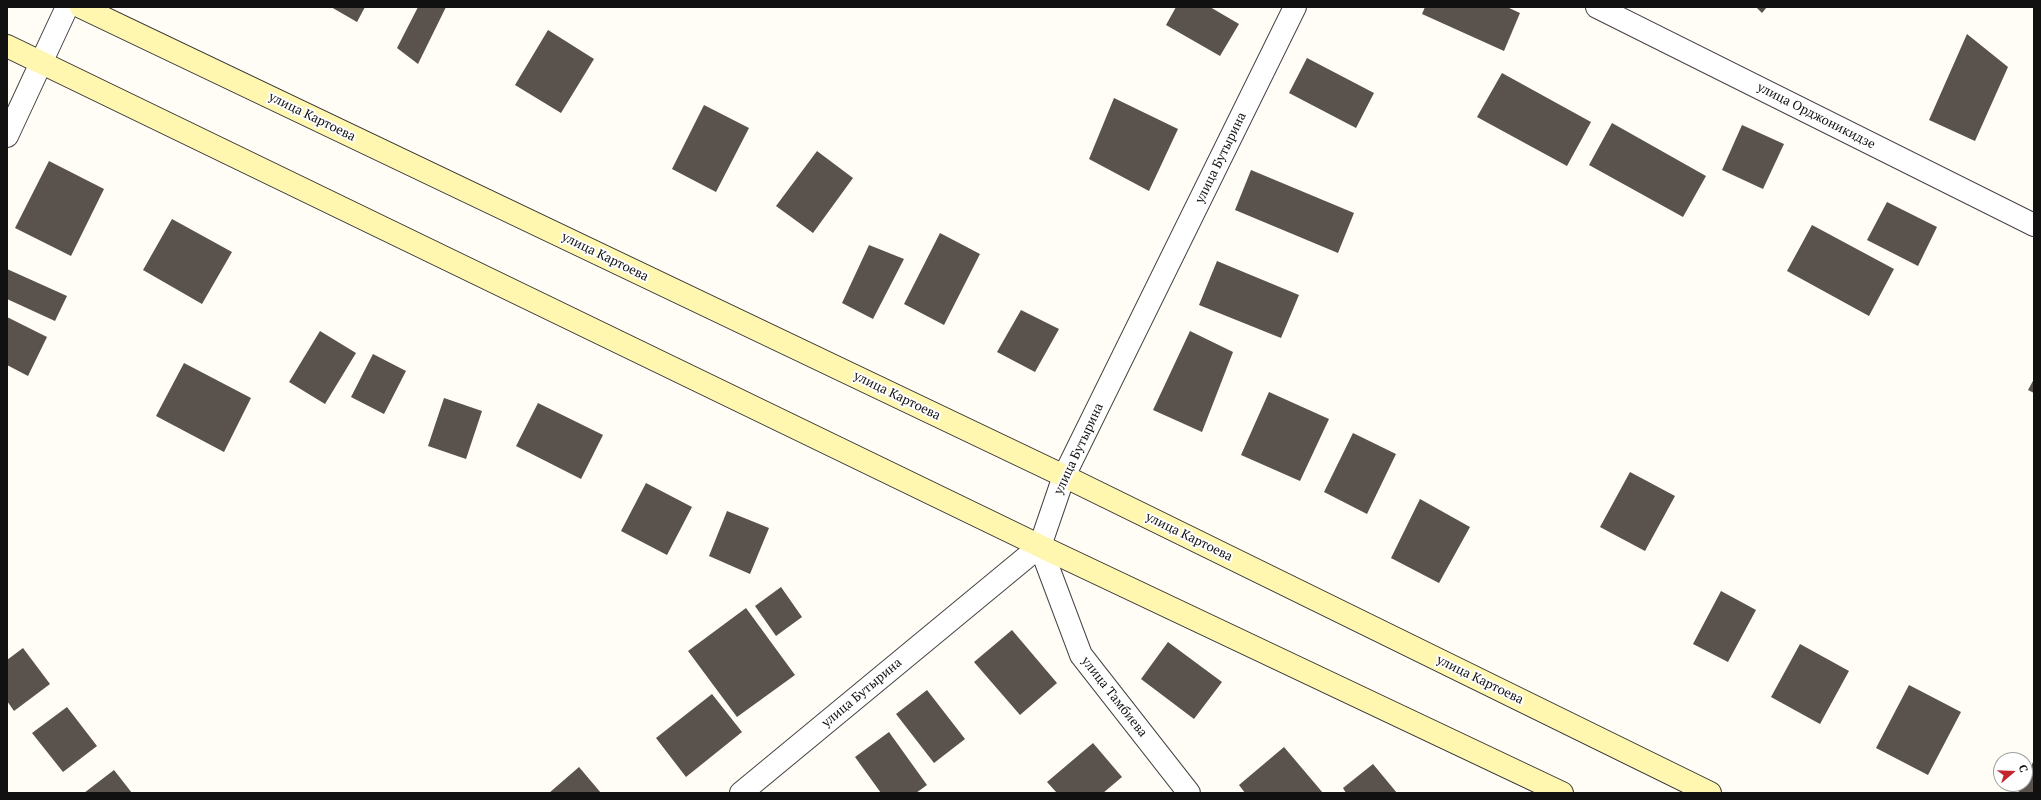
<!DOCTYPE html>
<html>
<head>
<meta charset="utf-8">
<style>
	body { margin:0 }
	#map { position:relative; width:2041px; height:800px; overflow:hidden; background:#fffdf5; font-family:"PT Serif",serif }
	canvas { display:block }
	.frame { position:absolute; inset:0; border:8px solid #111; pointer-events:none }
	.north { position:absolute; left:1993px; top:752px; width:40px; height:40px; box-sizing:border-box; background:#fff; border:1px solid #a0a0a0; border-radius:50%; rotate:71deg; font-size:11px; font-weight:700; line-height:16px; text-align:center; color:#111 }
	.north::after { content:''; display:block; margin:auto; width:14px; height:18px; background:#c4262e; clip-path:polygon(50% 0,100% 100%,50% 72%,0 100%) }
</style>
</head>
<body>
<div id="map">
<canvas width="2041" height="800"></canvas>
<div class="frame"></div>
<div class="north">С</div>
</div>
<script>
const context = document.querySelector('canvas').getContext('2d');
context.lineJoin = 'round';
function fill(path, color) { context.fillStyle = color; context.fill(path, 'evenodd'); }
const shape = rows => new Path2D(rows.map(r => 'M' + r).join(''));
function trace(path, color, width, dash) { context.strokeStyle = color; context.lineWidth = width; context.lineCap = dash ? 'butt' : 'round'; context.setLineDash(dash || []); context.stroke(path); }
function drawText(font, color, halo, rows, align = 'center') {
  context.font = font + ' "PT Serif",serif'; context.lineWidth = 4; context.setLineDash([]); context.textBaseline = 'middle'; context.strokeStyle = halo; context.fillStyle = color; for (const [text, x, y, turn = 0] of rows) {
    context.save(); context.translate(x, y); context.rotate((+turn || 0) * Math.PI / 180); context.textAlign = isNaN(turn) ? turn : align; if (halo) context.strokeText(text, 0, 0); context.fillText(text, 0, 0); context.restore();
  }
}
fill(shape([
	[331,7,365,7,357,22],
	[418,7,446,7,418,64,397,48],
	[1176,7,1210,7,1239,24,1220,56,1166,25],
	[1425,7,1507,7,1520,13,1504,51,1422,14],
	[1756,7,1767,7,1762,13],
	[548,30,594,59,561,113,515,85],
	[1967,34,2008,67,1975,141,1929,120],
	[1307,58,1374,93,1356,128,1289,93],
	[1502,73,1591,122,1567,166,1477,117],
	[1114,98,1178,129,1149,191,1089,159],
	[704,105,749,128,716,192,672,169],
	[1612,123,1706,176,1683,217,1589,165],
	[1742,125,1784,144,1763,189,1722,170],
	[817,151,853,178,813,233,776,206],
	[49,161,104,189,71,256,15,228],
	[1251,170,1354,213,1338,253,1235,210],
	[1887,202,1937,227,1918,266,1867,240],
	[172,219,232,252,202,304,143,270],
	[1812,225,1894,269,1869,316,1787,271],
	[940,233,980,254,944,325,904,304],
	[869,245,904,259,873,319,842,303],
	[1217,261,1299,295,1281,338,1199,305],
	[7,269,67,296,55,321,7,299],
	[1021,310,1059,329,1035,372,997,352],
	[7,317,47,337,28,376,7,365],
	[320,331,356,353,325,404,289,382],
	[1190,331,1233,352,1202,432,1153,410],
	[373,354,406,371,384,414,351,397],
	[184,363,251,398,224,452,156,416],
	[2034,379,2034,393,2028,390],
	[1269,392,1329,419,1300,481,1241,455],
	[444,398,482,411,466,459,428,446],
	[538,403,603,435,581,479,516,446],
	[1353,433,1396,454,1367,514,1324,492],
	[1630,472,1675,496,1645,551,1600,527],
	[646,483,692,507,667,555,621,531],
	[1420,499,1470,527,1439,583,1391,558],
	[727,511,769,528,750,574,709,556],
	[781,587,802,617,776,636,755,606],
	[1721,591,1756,610,1728,662,1693,644],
	[746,608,795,675,737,717,688,651],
	[1012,630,1057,683,1020,715,974,662],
	[1168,642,1222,682,1194,719,1141,679],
	[1800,644,1849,671,1820,724,1771,697],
	[23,648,50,684,14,711,7,701,7,660],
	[1909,685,1961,712,1928,775,1876,748],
	[927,690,965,739,934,763,896,714],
	[712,694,742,732,686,777,656,738],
	[67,707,97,746,63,772,32,733],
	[889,732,927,785,916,793,881,793,855,757],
	[1093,743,1122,777,1103,793,1057,793,1047,782],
	[1284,747,1323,793,1245,793,1239,785],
	[2034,760,2034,793,2018,793,2022,784,2025,784,2025,778],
	[1373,764,1397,793,1346,793,1343,788],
	[579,767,601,793,549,793],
	[114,770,132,793,84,793]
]), '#5a524d');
const street = shape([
	[1597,7,2034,225],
	[7,136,67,7],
	[1040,546,1081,655,1189,793],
	[741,793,1040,546,1064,476,1295,7]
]);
const secondary = shape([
	[81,7,1064,476,1710,793],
	[7,46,1040,546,1562,793]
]);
trace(street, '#444', 24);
trace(secondary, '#333', 24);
trace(street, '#fff', 22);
trace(secondary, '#fff6b0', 22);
drawText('13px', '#111', '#fff', [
	["улица Орджоникидзе",1816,116,27],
	["улица Картоева",312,117,26],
	["улица Бутырина",1221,158,-64],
	["улица Картоева",605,257,26],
	["улица Картоева",897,396,26],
	["улица Бутырина",1079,449,-65],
	["улица Картоева",1189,537,26],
	["улица Картоева",1480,680,26],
	["улица Бутырина",862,693,-40],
	["улица Тамбиева",1114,697,52]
]);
</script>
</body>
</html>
